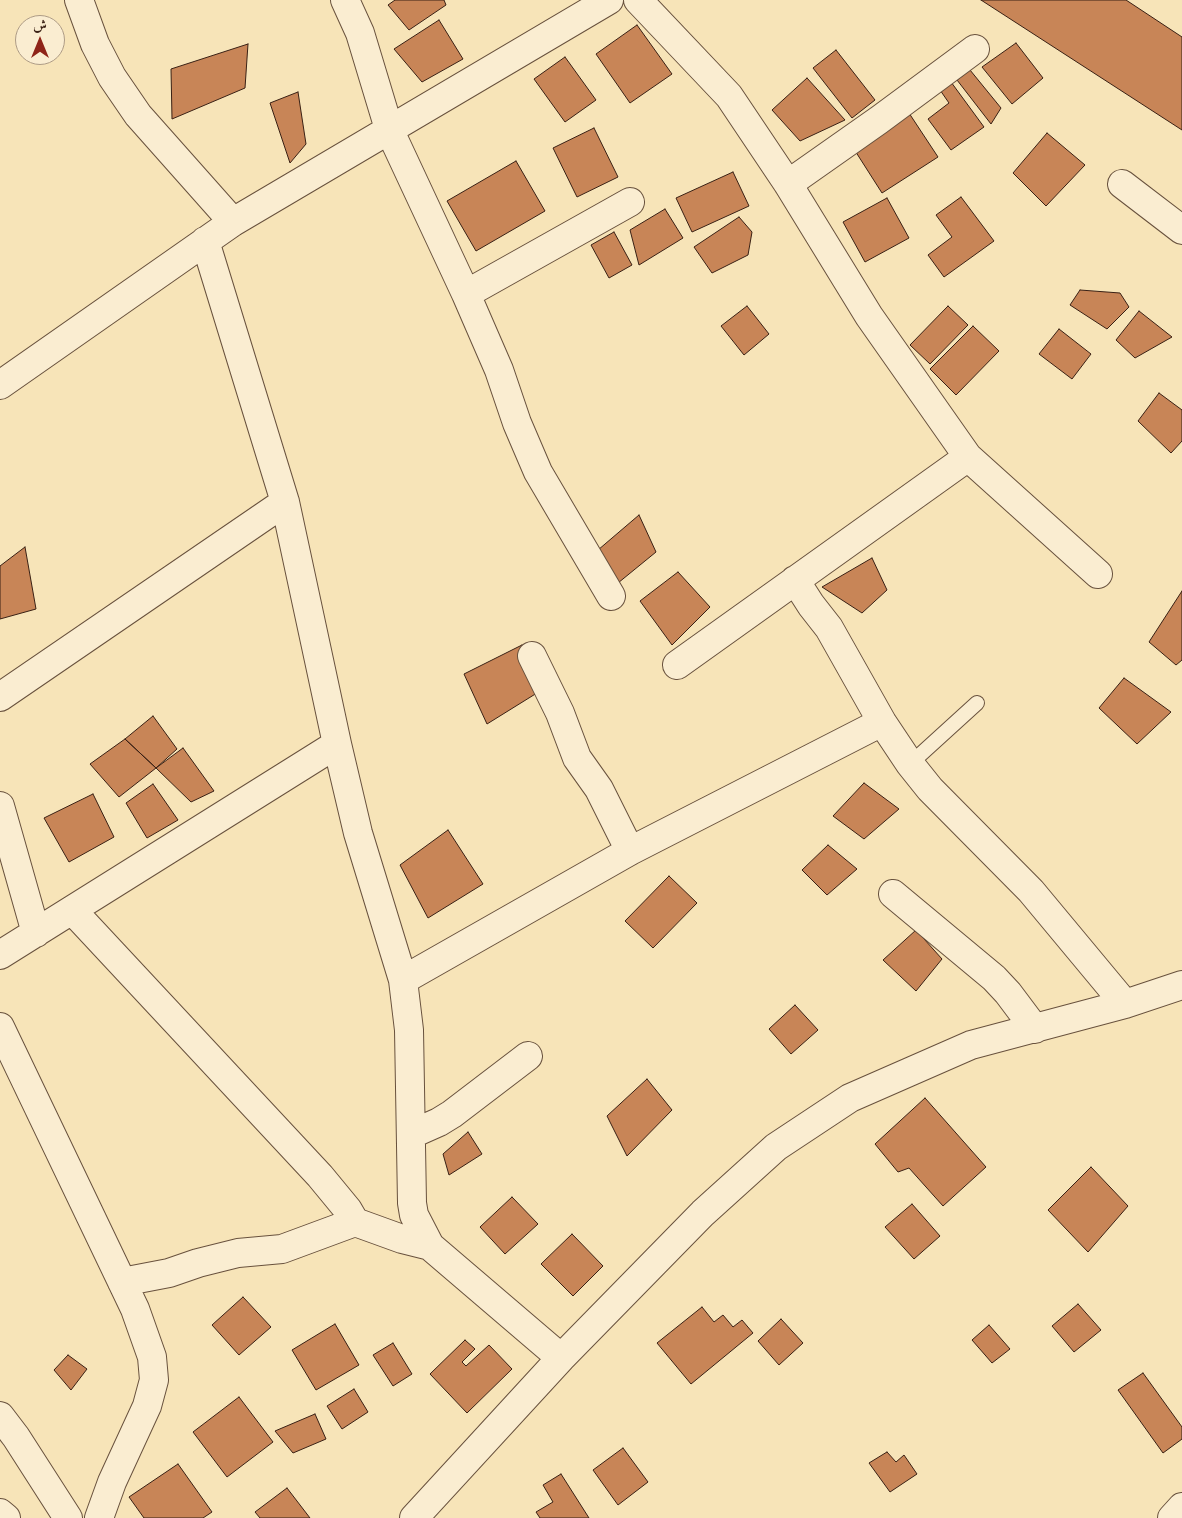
<!DOCTYPE html>
<html>
<head>
<meta charset="utf-8">
<style>
	body { margin:0 }
	#map { position:relative; width:1182px; height:1518px; overflow:hidden; background:#f7e4b8; font-family:"IM FELL English",Amiri,serif }
	canvas { display:block }
	.north { position:absolute; left:15px; top:15px; width:50px; height:50px; box-sizing:border-box; background:#faedd1; border:1px solid #ad9b85; border-radius:50%; rotate:0deg; font-size:14px; font-weight:700; line-height:20px; text-align:center; color:#392014 }
	.north::after { content:''; display:block; margin:auto; width:18px; height:22px; background:#8f2418; clip-path:polygon(50% 0,100% 100%,50% 72%,0 100%) }
</style>
</head>
<body>
<div id="map">
<canvas width="1182" height="1518"></canvas>
<div class="north">ش</div>
</div>
<script>
const context = document.querySelector('canvas').getContext('2d');
context.lineJoin = 'round';
function fill(path, color) { context.fillStyle = color; context.fill(path, 'evenodd'); }
const shape = rows => new Path2D(rows.map(r => 'M' + r).join(''));
function trace(path, color, width, dash) { context.strokeStyle = color; context.lineWidth = width; context.lineCap = dash ? 'butt' : 'round'; context.setLineDash(dash || []); context.stroke(path); }
const building = shape([
	[395,0,444,0,446,5,409,30,388,5,395,0],
	[981,0,1126,0,1182,37,1182,130,981,0],
	[439,20,463,59,422,82,394,49,439,20],
	[637,25,672,74,630,103,596,54,637,25],
	[1016,43,1043,78,1012,104,982,67,1016,43],
	[248,44,245,88,172,119,171,69,248,44],
	[836,50,875,100,852,118,813,68,836,50],
	[565,57,596,100,565,122,534,79,565,57],
	[970,70,1001,108,991,124,957,80,970,70],
	[807,78,845,120,800,141,772,110,807,78],
	[951,82,984,127,951,150,928,119,949,103,940,90,951,82],
	[298,92,306,144,290,163,270,103,298,92],
	[907,110,938,157,882,193,852,146,907,110],
	[594,128,618,177,577,197,553,148,594,128],
	[1047,133,1085,165,1046,206,1013,173,1047,133],
	[516,161,545,211,476,251,447,201,516,161],
	[733,172,749,206,692,232,676,198,733,172],
	[961,197,994,241,944,277,928,255,952,237,936,215,961,197],
	[887,198,909,238,865,262,843,222,887,198],
	[665,209,683,238,639,265,630,230,665,209],
	[739,217,752,232,748,255,712,273,694,247,739,217],
	[614,232,632,265,609,278,591,245,614,232],
	[1080,290,1120,293,1129,307,1107,329,1070,305,1080,290],
	[747,306,769,334,744,355,721,326,747,306],
	[948,306,968,325,930,364,910,345,948,306],
	[1139,311,1172,337,1135,358,1116,340,1139,311],
	[973,326,999,351,956,395,930,369,973,326],
	[1059,329,1091,354,1072,379,1039,354,1059,329],
	[1159,393,1182,410,1182,441,1171,453,1138,421,1159,393],
	[639,515,656,552,618,583,598,550,639,515],
	[25,547,36,609,0,619,0,566,25,547],
	[872,558,887,590,862,613,822,587,872,558],
	[678,572,710,607,672,645,640,601,678,572],
	[1182,591,1182,660,1176,665,1149,642,1182,591],
	[522,645,545,688,487,724,464,674,522,645],
	[1124,678,1171,712,1137,744,1099,708,1124,678],
	[153,716,177,749,156,768,125,739,153,716],
	[125,739,156,768,119,797,90,764,125,739],
	[183,748,214,791,191,802,156,768,183,748],
	[864,783,899,809,864,839,833,816,864,783],
	[153,784,178,820,147,838,126,803,153,784],
	[93,794,114,837,69,862,44,818,93,794],
	[448,830,483,884,428,918,400,865,448,830],
	[828,845,857,869,827,895,802,870,828,845],
	[669,876,697,903,653,948,625,921,669,876],
	[916,930,942,959,916,991,883,960,916,930],
	[795,1005,818,1030,791,1054,769,1029,795,1005],
	[647,1079,672,1110,627,1156,607,1116,647,1079],
	[925,1098,986,1167,943,1206,909,1168,898,1172,875,1144,925,1098],
	[468,1132,482,1154,449,1175,443,1154,468,1132],
	[1091,1167,1128,1206,1088,1252,1048,1210,1091,1167],
	[512,1197,538,1224,505,1254,480,1227,512,1197],
	[912,1204,940,1236,914,1259,885,1227,912,1204],
	[572,1234,603,1266,573,1296,541,1264,572,1234],
	[243,1297,271,1327,239,1355,212,1325,243,1297],
	[1078,1304,1101,1330,1074,1352,1052,1326,1078,1304],
	[702,1307,714,1322,723,1315,733,1327,742,1320,753,1333,691,1384,657,1343,702,1307],
	[781,1319,803,1343,779,1365,758,1341,781,1319],
	[335,1324,359,1365,316,1390,292,1350,335,1324],
	[989,1325,1010,1349,992,1363,972,1340,989,1325],
	[465,1340,475,1349,462,1362,466,1366,489,1345,512,1369,467,1413,430,1374,465,1340],
	[393,1343,412,1374,393,1386,373,1355,393,1343],
	[68,1355,87,1369,71,1390,54,1370,68,1355],
	[1143,1373,1182,1427,1182,1439,1163,1453,1118,1390,1143,1373],
	[354,1389,368,1412,342,1429,327,1406,354,1389],
	[239,1397,273,1442,227,1477,193,1432,239,1397],
	[315,1414,326,1439,293,1453,275,1431,315,1414],
	[623,1448,648,1482,618,1505,593,1470,623,1448],
	[887,1452,896,1462,904,1455,917,1474,890,1492,869,1463,887,1452],
	[178,1464,212,1512,203,1518,144,1518,129,1497,178,1464],
	[561,1474,589,1518,540,1518,536,1512,553,1502,543,1485,561,1474],
	[287,1488,310,1518,260,1518,255,1512,287,1488]
]);
fill(building, '#c88557');
trace(building, '#392014', 1);
const lane = shape([
	[910,764,977,703]
]);
const street = shape([
	[79,0,95,44,112,77,138,115,233,222],
	[345,0,360,33,389,129,466,294,499,370,517,423,538,472,611,596],
	[638,0,729,96,788,184,869,316,968,457,1098,574],
	[788,184,879,120,975,49],
	[1122,184,1182,230],
	[205,241,285,502,337,744,358,833,403,980,409,1030,412,1203,414,1215,430,1246,561,1358],
	[466,294,630,202],
	[0,385,233,222,609,0],
	[795,580,811,605,829,628,882,722,910,764,930,789,1031,891,1125,1004],
	[532,656,560,713,577,758,599,789,630,851],
	[677,665,968,457],
	[0,697,285,502],
	[0,806,36,933],
	[893,894,994,978,1008,993,1035,1029],
	[72,910,320,1176,348,1210,355,1222,402,1239,430,1246],
	[0,955,337,744],
	[403,980,630,851,882,722],
	[0,1027,135,1309,152,1357,154,1380,147,1406,112,1482,99,1518],
	[412,1134,439,1122,452,1114,528,1056],
	[122,1282,169,1273,198,1263,238,1253,282,1249,355,1222],
	[0,1416,16,1437,68,1518],
	[0,1513,6,1518],
	[414,1518,561,1358,703,1213,776,1147,850,1098,971,1045,1125,1004,1182,985],
	[1172,1518,1182,1507]
]);
trace(lane, '#68513d', 16);
trace(street, '#68513d', 30);
trace(lane, '#faedd1', 14);
trace(street, '#faedd1', 28);
</script>
</body>
</html>
